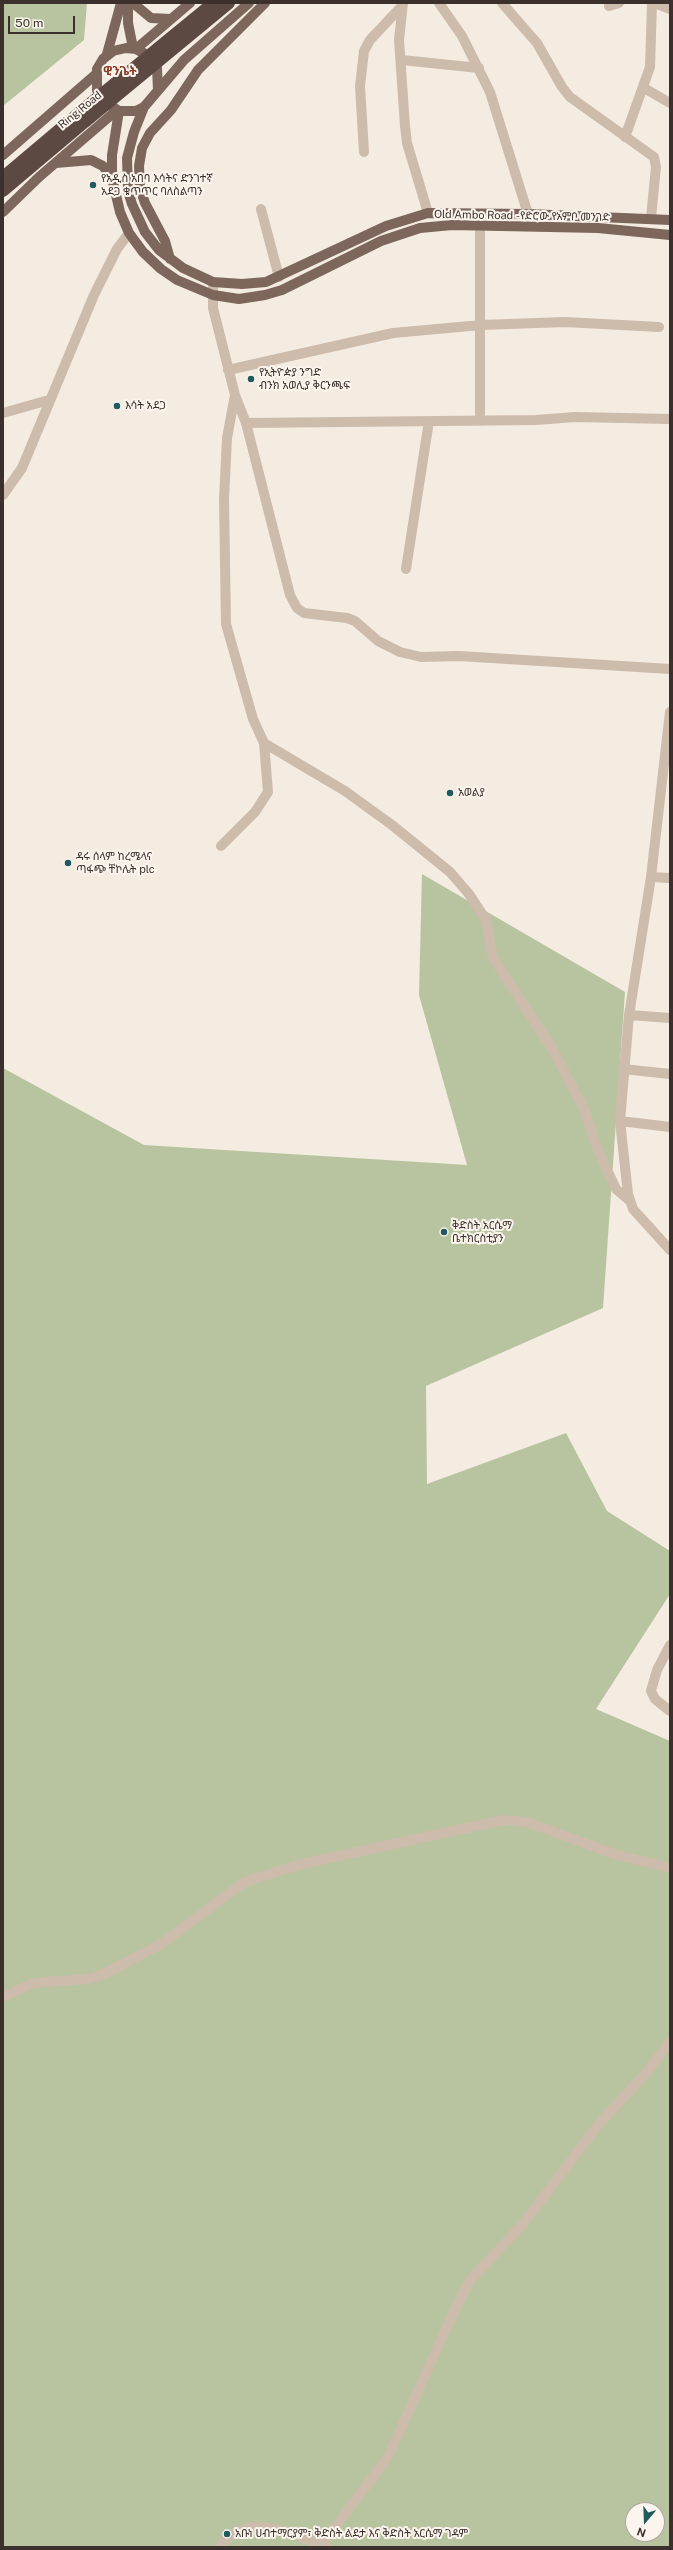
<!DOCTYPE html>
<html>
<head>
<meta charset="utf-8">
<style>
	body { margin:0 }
	#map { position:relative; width:673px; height:2550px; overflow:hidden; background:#f4ebe1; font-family:"Public Sans",sans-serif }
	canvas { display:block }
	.frame { position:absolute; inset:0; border:4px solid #3b302b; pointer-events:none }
	.north { position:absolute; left:625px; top:2502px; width:40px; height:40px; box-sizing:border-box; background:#fbf5ee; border:1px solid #aea6a0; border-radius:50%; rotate:199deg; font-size:11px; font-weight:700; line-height:16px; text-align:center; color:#3b302b }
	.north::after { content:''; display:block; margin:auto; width:14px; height:18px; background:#1f5a5e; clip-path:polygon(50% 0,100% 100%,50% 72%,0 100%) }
	.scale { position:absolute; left:8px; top:16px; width:67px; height:18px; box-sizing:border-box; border:2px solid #3b302b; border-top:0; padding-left:5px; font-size:12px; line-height:14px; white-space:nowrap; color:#3b302b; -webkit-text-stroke:3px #fbf5ee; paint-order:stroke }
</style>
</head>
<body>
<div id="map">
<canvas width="673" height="2550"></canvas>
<div class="frame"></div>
<div class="north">N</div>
<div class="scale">50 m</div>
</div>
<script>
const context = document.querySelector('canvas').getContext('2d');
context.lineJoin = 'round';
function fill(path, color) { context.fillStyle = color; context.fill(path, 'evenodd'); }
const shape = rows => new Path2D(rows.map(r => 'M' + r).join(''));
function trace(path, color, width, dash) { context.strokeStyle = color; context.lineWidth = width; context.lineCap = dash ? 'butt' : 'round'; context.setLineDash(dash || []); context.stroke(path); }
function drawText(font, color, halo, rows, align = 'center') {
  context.font = font + ' "Public Sans","Noto Sans Ethiopic",sans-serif'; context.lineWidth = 4; context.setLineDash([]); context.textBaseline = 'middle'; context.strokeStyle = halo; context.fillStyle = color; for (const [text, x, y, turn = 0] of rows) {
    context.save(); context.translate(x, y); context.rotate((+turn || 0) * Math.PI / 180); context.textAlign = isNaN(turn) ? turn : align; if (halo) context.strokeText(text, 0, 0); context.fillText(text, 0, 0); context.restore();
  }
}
fill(shape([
	[3,3,87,3,84,40,3,106],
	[422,874,625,992,603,1308,426,1386,427,1484,566,1433,607,1511,670,1551,670,1594,596,1709,670,1741,670,2547,3,2547,3,1068,144,1145,467,1165,419,995],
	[633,2510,657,2510,657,2534,633,2534]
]), '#b8c4a0');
trace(shape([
	[403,3,399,40,405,126,407,143,428,213],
	[439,3,462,36,490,92,528,214],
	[502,3,537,43,562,87,570,97,654,157,656,167,651,218],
	[655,3,670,9],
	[609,6,619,3],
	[402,60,479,68],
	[644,88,670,103],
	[625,137,650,67,652,3],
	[364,152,360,86,364,51,370,40,401,7],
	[261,209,279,277],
	[213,282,213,308,235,395,227,438,224,499,226,624,253,719,264,743,268,792,255,812,221,846],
	[228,370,393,333,481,325,565,322,659,327],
	[235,395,246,423,536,420,575,417,670,419],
	[3,413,49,400],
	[480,421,480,226],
	[246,423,290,595,297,608,304,613,347,618,355,621,378,641,400,652,421,657,459,656,670,669],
	[3,495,22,468,94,295,117,249,129,233],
	[406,569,429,421],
	[670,712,651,877,629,1015,620,1121,628,1194,633,1209,670,1250],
	[264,743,345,791,392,825,450,872,469,894,486,920,493,958,552,1048,584,1109,598,1150,616,1189,630,1201],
	[651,877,670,878],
	[629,1015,670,1018],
	[623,1069,670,1074],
	[620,1121,670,1127],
	[670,1645,657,1670,651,1691,655,1699,670,1711],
	[3,1997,31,1984,43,1982,89,1979,102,1975,161,1944,243,1883,259,1877,306,1863,504,1820,527,1822,617,1855,670,1868],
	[322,2544,388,2457,456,2307,471,2279,523,2224,598,2125,646,2073,670,2042],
	[220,2547,229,2536,252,2527,266,2527,299,2536,327,2547]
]), '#cdbbac', 10);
trace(shape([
	[128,3,128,23,133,48],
	[133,3,151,18,170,19],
	[136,49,190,3],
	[107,54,121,3],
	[158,90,157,68,149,56,136,49,126,48,113,51,103,59,97,69,97,90,105,102,119,111,136,111,144,107,184,60,249,3],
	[144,107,134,132,127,158,128,191,132,204,145,232,159,250,183,268,213,282,242,284,266,282,386,226,428,213,528,214,670,220],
	[119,111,112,155,112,178,120,212,129,233,143,252,161,269,177,280,213,295,239,299,265,295,282,290,381,241,420,228,452,225,598,228,670,235],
	[3,155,95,75],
	[56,163,91,160,103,166,112,178],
	[3,212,39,177,117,110],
	[170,259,165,241,145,203,140,188,139,166,142,148,150,133,171,110,198,70,265,3]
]), '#7d675c', 10);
trace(shape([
	[3,177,80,112],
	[3,191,86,121]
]), '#5c4a42', 12);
trace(shape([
	[80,112,213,3],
	[86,121,229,3]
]), '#5c4a42', 12);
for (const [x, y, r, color] of [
	[93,185,4,"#1f5a5e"],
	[251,379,4,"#1f5a5e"],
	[117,406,4,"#1f5a5e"],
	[450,793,4,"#1f5a5e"],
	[68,863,4,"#1f5a5e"],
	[444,1232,4,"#1f5a5e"],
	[227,2534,4,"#1f5a5e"]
]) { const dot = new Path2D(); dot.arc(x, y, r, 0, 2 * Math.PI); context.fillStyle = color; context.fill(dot); trace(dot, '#fbf5ee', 1.5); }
drawText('11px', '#3b302b', '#fbf5ee', [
	["Ring Road",80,110,-39],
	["Old Ambo Road -የድሮው የአምቦ መንገድ",522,216,1]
]);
drawText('11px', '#3b302b', '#fbf5ee', [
	["የአዲስ አበባ እሳትና ድንገተኛ",101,179],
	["አደጋ ቁጥጥር ባለስልጣን",101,192],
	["የኢትዮዽያ ንግድ",259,373],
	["ብንክ አወሊያ ቅርንጫፍ",259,386],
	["እሳት አደጋ",125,406],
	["አወልያ",458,793],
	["ዳሩ ሰላም ከረሜላና",76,857],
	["ጣፋጭ ቸኮሌት plc",76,870],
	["ቅድስት አርሴማ",452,1226],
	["ቤተክርስቲያን",452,1239],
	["አቡነ ሀብተማርያም፣ ቅድስት ልደታ እና ቅድስት አርሴማ ገዳም",235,2534]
], 'left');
drawText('bold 12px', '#8c3b22', '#fbf5ee', [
	["ዊንጌት",120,71]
]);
</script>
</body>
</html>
